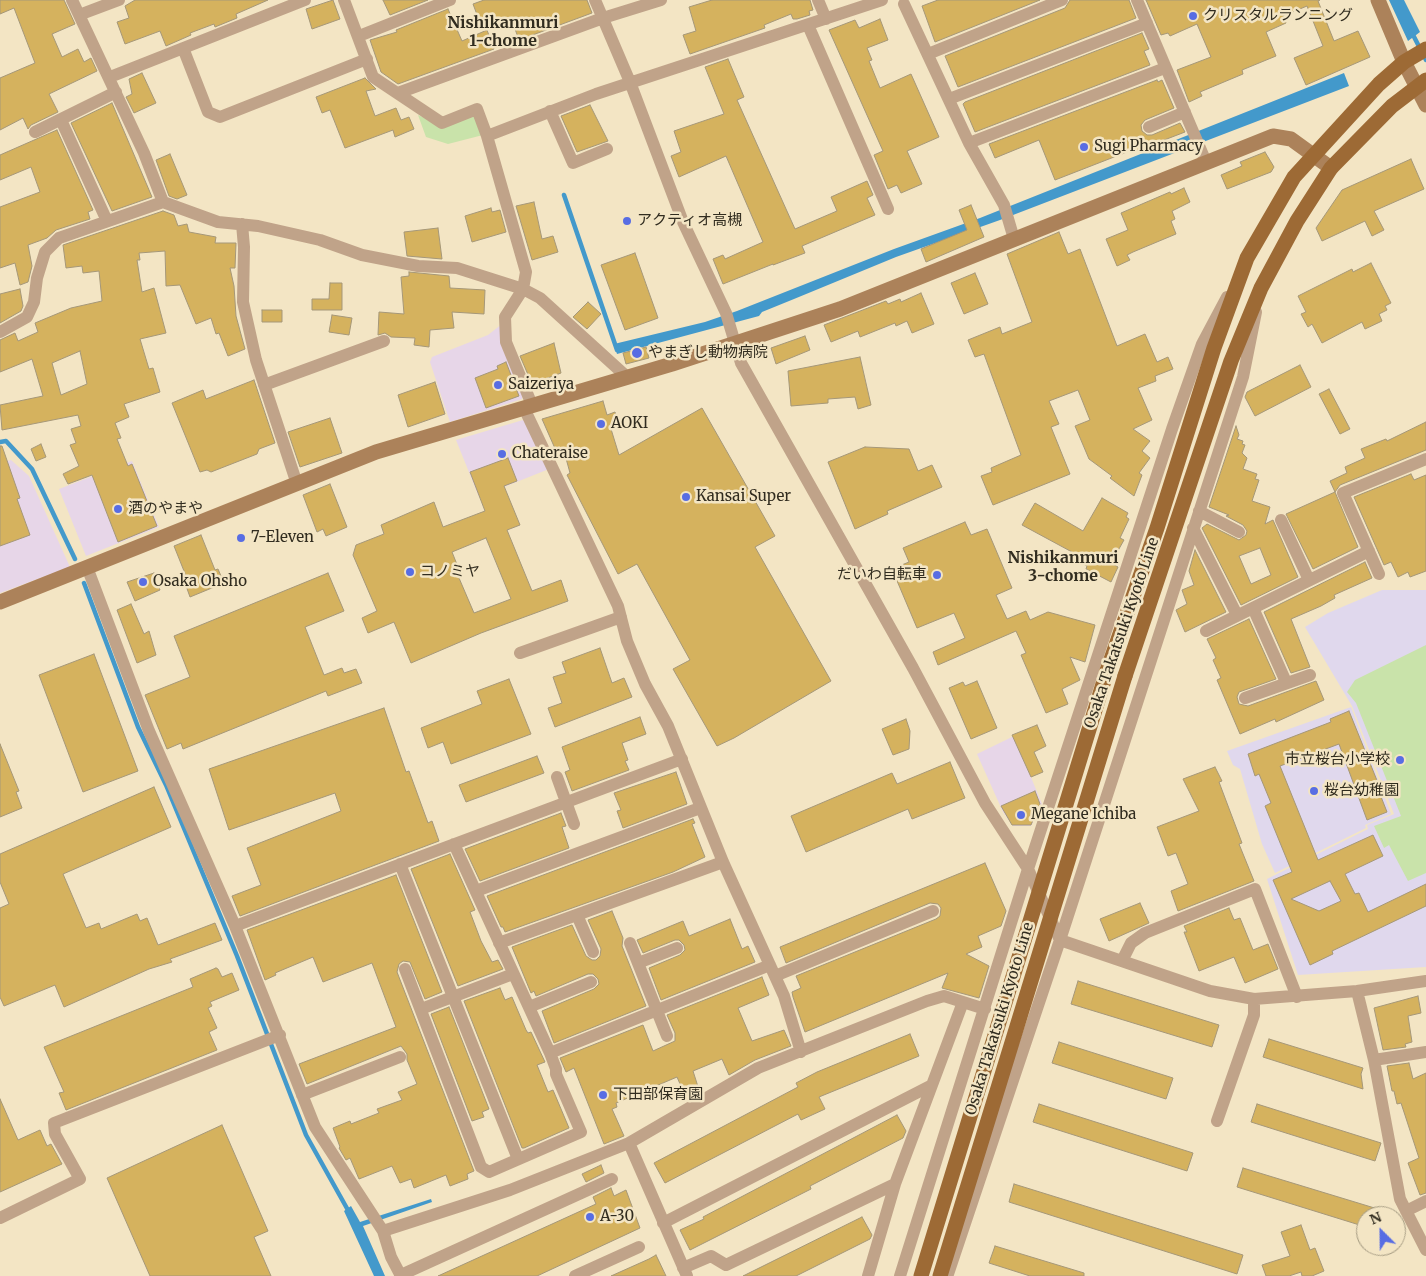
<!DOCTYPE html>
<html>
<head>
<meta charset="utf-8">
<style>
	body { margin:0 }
	#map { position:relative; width:1426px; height:1276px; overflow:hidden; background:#f3e5c4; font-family:Merriweather,serif }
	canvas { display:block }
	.north { position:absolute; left:1356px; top:1206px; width:50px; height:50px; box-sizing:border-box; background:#f3e5c4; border:1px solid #a59b82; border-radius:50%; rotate:337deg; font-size:14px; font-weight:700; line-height:20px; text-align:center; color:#312c1f }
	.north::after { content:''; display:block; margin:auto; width:18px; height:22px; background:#586de3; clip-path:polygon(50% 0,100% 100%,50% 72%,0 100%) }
</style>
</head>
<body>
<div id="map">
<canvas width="1426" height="1276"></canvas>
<div class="north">N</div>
</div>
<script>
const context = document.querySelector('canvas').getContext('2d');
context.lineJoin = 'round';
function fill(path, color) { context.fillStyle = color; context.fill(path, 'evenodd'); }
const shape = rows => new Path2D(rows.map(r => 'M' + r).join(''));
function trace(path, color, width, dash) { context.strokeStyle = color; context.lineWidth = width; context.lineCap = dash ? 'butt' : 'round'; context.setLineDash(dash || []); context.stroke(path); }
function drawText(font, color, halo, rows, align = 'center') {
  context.font = font + ' Merriweather,"Noto Sans JP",serif'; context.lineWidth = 5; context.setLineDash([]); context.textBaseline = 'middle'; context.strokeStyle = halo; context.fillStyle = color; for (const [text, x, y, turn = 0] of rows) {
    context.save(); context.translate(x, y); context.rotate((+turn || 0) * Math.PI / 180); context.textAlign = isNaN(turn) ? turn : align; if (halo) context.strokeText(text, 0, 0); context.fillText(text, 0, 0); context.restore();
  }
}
fill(shape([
	[502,324,523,394,522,399,450,422,430,362,432,357,488,335],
	[523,420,530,426,549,469,479,497,456,440],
	[0,452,4,462,11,460,29,476,70,567,0,593],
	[132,461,159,527,86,556,59,489],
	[1014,736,1042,804,1031,826,1013,826,1003,812,977,754]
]), '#e7d6e8');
fill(shape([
	[1382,590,1426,590,1426,967,1298,975,1267,879,1368,829,1367,825,1394,814,1352,706,1305,627,1328,613],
	[1351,707,1391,814,1365,825,1366,828,1275,873,1262,844,1240,769,1233,765,1227,751]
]), '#e0d8ed');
fill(shape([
	[418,115,446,127,475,115,483,135,448,144,426,137],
	[1426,645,1426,873,1408,881,1389,845,1384,848,1374,826,1401,816,1356,703,1347,692,1355,680]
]), '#c9e3aa');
fill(shape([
	[1389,0,1404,0,1420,32,1408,41],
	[1344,73,1349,86,1000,220,896,257,794,299,762,312,759,316,617,354,614,344,705,322,737,311,894,249,980,218],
	[431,1199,432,1202,363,1226,385,1276,374,1276,344,1211,351,1206,360,1222]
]), '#4399cb');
trace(shape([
	[1411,31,1426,60],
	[564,195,617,350],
	[0,442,6,441,32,469,75,559],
	[84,583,138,727,166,785,237,956,306,1135,349,1212]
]), '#4399cb', 4.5);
const building = shape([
	[0,0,64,0,75,24,52,34,62,57,78,49,84,62,91,58,97,71,49,94,58,112,31,125,28,129,23,118,0,130,0,78,35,63,14,8,0,14,0,0],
	[135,0,268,0,236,14,237,18,215,27,214,24,190,33,191,35,166,46,160,31,125,44,117,22,129,18,125,6,135,0],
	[333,0,340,19,312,29,306,9,333,0],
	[383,0,428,0,390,15,383,0],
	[484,0,587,0,592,13,519,40,511,18,482,28,473,4,484,0],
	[712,0,810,0,813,10,809,11,810,15,797,19,793,19,791,14,764,25,765,28,690,54,683,35,696,31,689,7,712,0],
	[938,0,1040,0,935,42,922,6,938,0],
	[1070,0,1129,0,1136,18,958,87,945,56,1065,8,1070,0],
	[1146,0,1320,0,1318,1,1334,41,1358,31,1370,57,1306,85,1294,58,1323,46,1307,6,1283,16,1286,23,1266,32,1276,56,1242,70,1243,74,1200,92,1202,96,1189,102,1177,70,1211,57,1197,24,1170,36,1168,33,1161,35,1146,0],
	[448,9,462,41,487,30,494,49,398,84,381,72,370,40,397,32,396,30,448,9],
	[880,19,888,40,867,48,872,60,869,61,880,88,911,74,939,137,907,151,922,184,901,193,897,185,888,189,874,155,883,151,829,30,855,20,859,28,880,19],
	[1142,33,1149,49,1144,51,1150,65,975,132,963,104,965,102,1142,33],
	[728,59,744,97,737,100,795,229,837,211,831,197,867,181,873,195,867,198,875,215,802,246,805,253,773,265,773,264,723,284,713,259,723,255,725,259,763,242,726,156,679,177,671,156,681,152,674,131,724,114,705,67,728,59],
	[142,73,156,103,134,113,126,97,132,94,129,79,142,73],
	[365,78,376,89,366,91,375,116,396,108,401,120,409,117,414,129,395,137,393,130,345,148,330,110,322,113,316,97,365,78],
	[1157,80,1158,82,1162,80,1174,108,1145,120,1141,125,1142,131,1147,135,1152,135,1180,123,1185,132,1133,152,1132,150,1055,180,1039,140,995,158,989,144,1157,80],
	[112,103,152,197,112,211,71,123,112,103],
	[590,105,608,141,577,152,561,116,590,105],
	[57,130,93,210,88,212,90,219,56,230,47,238,28,245,32,266,28,282,20,285,15,263,0,268,0,207,40,192,31,167,0,180,0,155,57,130],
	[1265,152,1274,167,1271,172,1227,189,1221,175,1242,166,1240,162,1265,152],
	[170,154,187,195,177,199,169,196,156,160,170,154],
	[1411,159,1424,189,1374,211,1384,230,1372,236,1365,221,1322,241,1316,228,1342,190,1411,159],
	[1184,188,1190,202,1172,211,1175,219,1171,221,1176,234,1133,252,1127,255,1130,260,1117,266,1106,239,1128,230,1121,213,1170,192,1171,194,1184,188],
	[534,202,542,239,553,236,558,252,532,260,516,206,534,202],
	[971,205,984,237,926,262,921,249,967,230,959,210,971,205],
	[491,208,492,212,500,210,506,232,472,242,465,216,491,208],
	[163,211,174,215,178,226,187,224,189,232,216,237,215,243,236,243,235,268,230,268,234,286,236,316,245,349,228,356,219,333,216,334,211,318,196,324,180,285,166,286,165,251,139,253,140,260,137,260,142,292,154,288,166,333,140,339,149,369,153,368,160,392,124,404,129,417,115,423,121,438,117,439,128,466,132,464,157,526,118,542,92,475,68,484,63,474,79,466,70,445,76,443,71,429,81,426,78,415,2,430,0,405,43,396,32,359,0,372,0,340,15,333,18,341,38,332,35,323,71,308,102,301,99,271,83,273,82,266,66,268,63,245,163,211],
	[80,351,87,384,61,395,52,363,80,351],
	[438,228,442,259,407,256,404,232,438,228],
	[1059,232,1068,254,1080,249,1117,346,1145,334,1157,362,1168,357,1173,369,1155,376,1156,381,1138,388,1152,420,1133,429,1150,441,1142,451,1150,458,1139,473,1142,475,1134,496,1110,478,1112,476,1089,459,1075,426,1090,420,1078,390,1049,401,1059,424,1051,427,1070,474,993,505,981,476,992,472,991,468,1021,455,984,354,975,357,968,340,1000,327,1002,334,1032,322,1007,254,1059,232],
	[635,253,658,318,625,330,601,265,635,253],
	[1371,263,1391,303,1385,306,1387,310,1379,314,1382,321,1365,329,1362,322,1322,343,1312,324,1308,327,1301,314,1306,312,1298,296,1352,269,1353,272,1371,263],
	[409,272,449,276,450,288,485,290,484,314,452,312,454,328,430,330,429,347,414,345,415,338,391,337,385,333,378,335,379,312,404,314,401,277,409,276,409,272],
	[975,273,988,304,964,314,951,283,975,273],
	[330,283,342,283,342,310,312,310,312,299,329,299,330,283],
	[20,289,23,306,21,311,0,323,0,294,20,289],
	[921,293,934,324,912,333,907,321,896,326,895,323,860,337,858,331,831,342,824,325,886,301,888,304,900,299,901,302,921,293],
	[588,302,601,314,587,329,573,317,588,302],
	[262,310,282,310,282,322,262,322,262,310],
	[332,315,352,318,349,335,329,332,332,315],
	[805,336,810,350,776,364,771,348,805,336],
	[554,343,561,373,532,384,520,356,554,343],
	[646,347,649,358,626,364,623,353,646,347],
	[860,357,871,405,858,409,855,397,828,399,828,403,791,406,788,371,860,357],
	[506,362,519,396,486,408,475,378,498,369,497,366,506,362],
	[1300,365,1311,387,1255,416,1245,397,1247,392,1300,365],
	[254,380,275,443,259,449,257,454,211,472,207,470,200,472,172,403,203,390,206,399,254,380],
	[435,382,445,414,408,427,398,395,435,382],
	[1329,389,1350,429,1340,434,1319,394,1329,389],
	[603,401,607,415,615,412,619,426,611,429,619,455,702,408,775,536,755,547,831,681,734,738,717,746,673,669,690,660,637,564,618,574,567,475,570,473,564,451,557,453,542,419,603,401],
	[330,418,342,453,300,467,288,432,330,418],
	[1426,422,1426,450,1340,485,1335,492,1330,481,1347,473,1345,467,1365,458,1361,449,1386,439,1387,441,1426,422],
	[1236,426,1239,435,1237,439,1243,441,1242,444,1245,445,1242,453,1247,458,1243,469,1257,474,1255,479,1259,480,1252,501,1270,507,1265,524,1273,520,1298,577,1241,605,1202,528,1207,524,1239,540,1246,535,1247,531,1243,525,1226,516,1229,515,1209,507,1236,426],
	[1260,548,1271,575,1251,584,1239,556,1260,548],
	[41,444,46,457,36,461,31,449,41,444],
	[0,446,2,446,20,498,17,499,30,535,0,546,0,446],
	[865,447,909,449,918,471,932,465,942,487,887,511,888,514,855,529,828,462,865,447],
	[508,458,517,481,504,486,520,525,507,530,532,591,561,580,568,601,481,633,411,663,394,622,368,633,362,618,377,611,353,555,356,545,384,534,381,525,434,502,443,527,485,511,470,472,508,458],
	[486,538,511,599,474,613,459,578,462,577,452,552,486,538],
	[1411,474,1414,480,1426,475,1426,571,1410,577,1408,572,1398,577,1391,562,1384,565,1354,497,1411,474],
	[330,484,347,527,326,536,323,529,317,532,303,495,330,484],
	[1335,492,1358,547,1313,569,1286,514,1335,492],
	[1102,498,1128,513,1126,517,1129,519,1120,538,1124,540,1111,563,1118,567,1111,582,1086,569,1087,566,1069,556,1072,552,1022,525,1035,503,1083,531,1102,498],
	[965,522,971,535,987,529,1012,588,996,595,1007,619,1026,611,1030,620,1048,612,1095,625,1085,662,1070,657,1080,680,1062,689,1068,704,1046,713,1021,655,1026,653,1016,631,938,665,933,652,965,638,954,613,917,628,892,569,909,562,903,548,965,522],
	[201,535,215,570,218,569,224,583,190,597,185,583,188,581,174,546,201,535],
	[1195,550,1226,612,1185,632,1176,610,1187,604,1182,590,1194,585,1189,571,1195,550],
	[1365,562,1372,578,1334,595,1335,598,1321,606,1291,619,1310,667,1291,673,1264,612,1365,562],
	[154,573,160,590,135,601,127,582,154,573],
	[328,573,344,611,305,627,324,675,342,668,344,673,356,669,362,683,328,696,326,691,183,749,181,743,167,749,145,695,190,677,174,636,328,573],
	[131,604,144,634,149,631,156,655,137,663,117,610,131,604],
	[1249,619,1276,679,1239,692,1237,697,1239,704,1248,706,1316,681,1324,700,1276,722,1275,719,1240,734,1217,680,1221,678,1213,660,1216,658,1207,639,1249,619],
	[600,648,612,683,624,678,632,697,555,727,548,708,562,703,553,677,566,673,562,662,600,648],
	[94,654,138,771,83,792,39,675,94,654],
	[509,679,531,734,451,764,443,742,428,748,421,728,482,704,477,691,509,679],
	[977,681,997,728,971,739,949,688,963,682,965,686,977,681],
	[384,708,406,772,409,771,428,823,432,821,439,841,240,916,232,896,261,885,247,848,341,811,335,793,229,830,209,769,384,708],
	[1349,711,1378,783,1376,784,1387,812,1367,820,1339,744,1280,766,1318,860,1373,835,1383,856,1345,874,1355,894,1359,893,1368,912,1426,884,1426,906,1332,951,1333,954,1310,965,1273,880,1292,872,1265,806,1271,803,1259,774,1255,776,1248,754,1331,722,1330,719,1349,711],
	[1330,881,1341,901,1319,911,1291,899,1330,881],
	[640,717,646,734,622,743,628,760,625,761,629,770,572,791,565,772,570,770,562,747,640,717],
	[906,719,910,731,909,749,893,755,882,729,906,719],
	[1037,725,1046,746,1034,752,1043,772,1031,777,1012,735,1037,725],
	[0,744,19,791,16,792,22,808,0,817,0,744],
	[537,756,544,773,466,802,459,785,537,756],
	[950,762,965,798,912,819,908,809,806,852,791,816,892,773,897,784,950,762],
	[1215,767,1222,781,1219,782,1242,843,1239,844,1254,881,1178,911,1171,891,1188,884,1176,853,1168,856,1157,827,1199,811,1183,779,1215,767],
	[676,772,687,804,623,828,617,811,621,810,614,793,676,772],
	[154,787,171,827,63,874,86,928,99,923,101,929,137,914,140,921,147,918,158,945,215,923,222,940,170,959,172,962,149,969,64,1007,55,985,4,1006,0,997,0,908,9,904,0,882,0,854,154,787],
	[1035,791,1040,804,1031,825,1012,825,1001,806,1035,791],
	[561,813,566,826,562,827,569,848,480,881,465,849,561,813],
	[693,819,695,823,692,824,705,857,673,872,505,932,503,927,501,927,487,896,693,819],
	[450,854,475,910,470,912,481,941,492,962,498,960,503,969,458,986,411,869,450,854],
	[985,863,1006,911,1001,926,978,936,982,947,966,954,989,966,979,998,942,988,948,973,805,1032,793,997,792,992,801,988,796,976,936,919,940,916,941,908,938,904,930,903,786,963,780,947,985,863],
	[396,875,442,992,425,999,410,962,403,961,399,964,397,972,474,1171,467,1174,468,1179,450,1186,446,1175,414,1188,411,1179,400,1183,392,1166,359,1179,350,1158,346,1160,339,1148,340,1147,333,1128,350,1121,351,1124,379,1113,377,1109,402,1100,398,1092,417,1084,407,1060,407,1054,401,1046,307,1084,299,1064,396,1027,372,963,323,982,313,957,275,973,276,975,265,980,247,930,396,875],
	[1140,903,1149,923,1109,941,1100,919,1140,903],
	[1229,908,1234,920,1240,918,1253,950,1268,944,1278,969,1245,983,1234,957,1199,971,1184,932,1187,932,1184,926,1229,908],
	[612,911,623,938,622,946,646,1006,554,1043,542,1011,594,989,599,984,598,979,593,974,588,974,536,996,534,991,531,993,512,947,572,925,586,956,592,960,596,960,600,956,601,949,588,920,612,911],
	[730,919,742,949,748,946,755,962,661,1000,649,968,680,955,685,950,684,945,679,940,675,940,643,953,637,940,683,921,689,936,730,919],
	[216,968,218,969,222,977,232,973,239,990,210,1002,212,1006,208,1008,217,1028,209,1032,217,1050,66,1110,59,1093,64,1092,44,1047,193,987,190,979,216,968],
	[762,977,769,995,738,1008,752,1041,784,1030,791,1046,755,1060,729,1075,722,1059,693,1071,700,1093,687,1100,677,1077,616,1103,617,1107,612,1109,624,1136,604,1144,574,1068,566,1072,560,1058,643,1025,653,1051,675,1041,675,1033,667,1015,762,977],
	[1078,981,1219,1025,1212,1047,1071,1004,1078,981],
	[500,988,505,1000,512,997,526,1030,528,1033,531,1032,545,1062,537,1065,548,1092,553,1090,569,1128,524,1148,522,1148,464,1001,500,988],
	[1418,996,1421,1013,1408,1016,1412,1042,1405,1044,1406,1047,1383,1050,1374,1008,1418,996],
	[449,1007,489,1109,482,1112,484,1117,472,1121,431,1014,449,1007],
	[910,1034,919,1056,819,1097,825,1109,801,1120,798,1114,665,1183,654,1163,798,1087,796,1083,817,1072,910,1034],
	[1269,1039,1363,1068,1361,1074,1363,1089,1263,1057,1269,1039],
	[1059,1042,1173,1078,1166,1099,1052,1063,1059,1042],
	[1409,1063,1413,1079,1426,1073,1426,1193,1420,1195,1408,1163,1419,1158,1401,1103,1397,1104,1394,1091,1392,1091,1387,1066,1409,1063],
	[0,1099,18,1140,40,1130,47,1146,51,1144,62,1164,0,1192,0,1099],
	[1039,1104,1193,1153,1187,1171,1033,1122,1039,1104],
	[1257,1104,1381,1143,1375,1161,1251,1122,1257,1104],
	[897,1115,906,1131,903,1138,810,1186,811,1189,690,1250,680,1230,704,1219,703,1217,897,1115],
	[222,1125,268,1231,254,1237,271,1276,150,1276,107,1178,222,1125],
	[601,1165,604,1173,586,1182,582,1174,601,1165],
	[1243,1168,1391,1213,1390,1216,1366,1216,1366,1227,1237,1187,1243,1168],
	[1014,1184,1243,1255,1237,1274,1009,1202,1014,1184],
	[611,1188,614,1196,626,1190,640,1228,537,1276,438,1276,596,1204,593,1197,611,1188],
	[862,1217,872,1235,870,1239,796,1276,743,1276,862,1217],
	[1301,1225,1310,1250,1315,1248,1324,1271,1312,1276,1302,1276,1301,1272,1289,1276,1266,1276,1262,1265,1290,1256,1281,1232,1301,1225],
	[995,1246,1084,1273,1084,1276,1030,1276,989,1263,995,1246],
	[656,1255,666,1276,611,1276,649,1259,656,1255]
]);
fill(building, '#d5b25e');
trace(building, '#a59778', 1);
trace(shape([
	[72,0,144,153,163,202],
	[344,0,373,77,442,123,477,109,487,136,526,272,523,289,505,317,506,342,532,405],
	[595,0,630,82,683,222,726,313,741,363,913,668,985,803,1028,869,1060,940,1210,991,1254,999,1357,991,1426,981],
	[818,0,826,19],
	[1137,0,1206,162],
	[904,4,969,143,1004,205,1014,239],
	[79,15,119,0],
	[808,25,888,209],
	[359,36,450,0],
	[183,48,208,112,220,117,367,59],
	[928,54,1062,0],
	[110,77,305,0],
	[398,93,603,18,661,0],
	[949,99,1147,23],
	[550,111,573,163,607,149],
	[61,120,107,221],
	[1149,127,1185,112],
	[35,132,116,92],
	[487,136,596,94,882,0],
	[969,143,1165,68],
	[242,224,244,247,243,302,256,360,297,484],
	[0,332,27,317,34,302,37,278,45,252,59,238,163,202,218,222,258,226,320,240,362,255,418,266,457,268,523,289,540,298,627,377],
	[264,385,384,341],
	[524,408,618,606,627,641,645,684,668,726,723,862,784,996,801,1052],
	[1199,511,1239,532],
	[1281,520,1309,580],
	[1193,528,1237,615],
	[87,567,149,731,235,926,315,1127,383,1231,391,1257,401,1276],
	[1379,574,1343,493,1426,459],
	[1253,608,1286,682],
	[1206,631,1369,551],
	[520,653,621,617],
	[1245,698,1310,675],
	[557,777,574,824],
	[400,864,518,1159],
	[476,891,700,808],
	[577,915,593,952],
	[235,926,682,759],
	[499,943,723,862],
	[630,943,667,1036],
	[1122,961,1131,943,1145,933,1255,889,1297,997],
	[638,963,677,948],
	[405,969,481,1167,489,1172,581,1132,556,1074,556,1069,550,1053,454,844],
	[775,976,933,911],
	[1357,991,1374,1060,1400,1199,1426,1250],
	[529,1007,591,982],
	[421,1009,513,974],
	[550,1053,770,965],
	[1374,1060,1426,1052],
	[302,1095,400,1057],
	[1217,1121,1254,1015,1254,999],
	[629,1143,687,1276],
	[1406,1211,1426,1201],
	[0,1218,80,1179,55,1134,54,1123,280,1035],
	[663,1223,932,1085,963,1002],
	[383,1231,510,1190,629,1143,758,1068,927,1001,944,996,985,1009],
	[683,1268,711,1256,726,1265,895,1184,932,1085],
	[948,1274,1060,940,1243,377,1256,312],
	[401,1275,612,1179],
	[575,1276,639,1247],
	[868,1276,895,1184],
	[900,1276,1028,869,1172,429,1202,344,1227,297]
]), '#c0a389', 12);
trace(shape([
	[1378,0,1404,62,1426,105],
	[0,602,376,452,672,364,840,309,1273,136,1291,139,1331,168]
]), '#ac825a', 15);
trace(shape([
	[1107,671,1157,528,1214,348,1247,258,1294,177,1379,84,1404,62,1426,49],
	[1125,676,1231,361,1261,288,1297,221,1331,168,1392,106,1426,80]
]), '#9d6a35', 15);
trace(shape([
	[921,1276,1107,671],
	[940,1276,1125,676]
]), '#9d6a35', 15);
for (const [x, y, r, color] of [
	[1193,16,5,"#586de3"],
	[1084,147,5,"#586de3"],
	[627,221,5,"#586de3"],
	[637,353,6,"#586de3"],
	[498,385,5,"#586de3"],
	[601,424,5,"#586de3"],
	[502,454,5,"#586de3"],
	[686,497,5,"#586de3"],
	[118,509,5,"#586de3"],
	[241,538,5,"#586de3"],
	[410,572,5,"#586de3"],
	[937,575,5,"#586de3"],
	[143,582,5,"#586de3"],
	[1400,760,5,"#586de3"],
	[1314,791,5,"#586de3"],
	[1021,815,5,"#586de3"],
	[603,1095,5,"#586de3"],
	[590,1217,5,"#586de3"]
]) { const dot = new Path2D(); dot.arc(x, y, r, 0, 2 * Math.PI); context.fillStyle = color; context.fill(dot); trace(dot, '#f3e5c4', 2); }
drawText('15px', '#312c1f', '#f3e5c4', [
	["クリスタルランニング",1203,16],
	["Sugi Pharmacy",1094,147],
	["アクティオ高槻",637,221],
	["やまぎし動物病院",648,353],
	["Saizeriya",508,385],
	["AOKI",611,424],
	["Chateraise",512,454],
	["Kansai Super",696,497],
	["酒のやまや",128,509],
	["7-Eleven",251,538],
	["コノミヤ",420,572],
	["だいわ自転車",927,575,"right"],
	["Osaka Ohsho",153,582],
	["市立桜台小学校",1390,760,"right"],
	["桜台幼稚園",1324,791],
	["Megane Ichiba",1031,815],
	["下田部保育園",613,1095],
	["A-30",600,1217]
], 'left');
drawText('15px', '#312c1f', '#f3e5c4', [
	["Osaka Takatsuki Kyoto Line",1122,633,-71],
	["Osaka Takatsuki Kyoto Line",1000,1019,-73]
]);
drawText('bold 16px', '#312c1f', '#f3e5c4', [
	["Nishikanmuri",503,23],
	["1-chome",503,41],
	["Nishikanmuri",1063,558],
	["3-chome",1063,576]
]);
</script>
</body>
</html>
